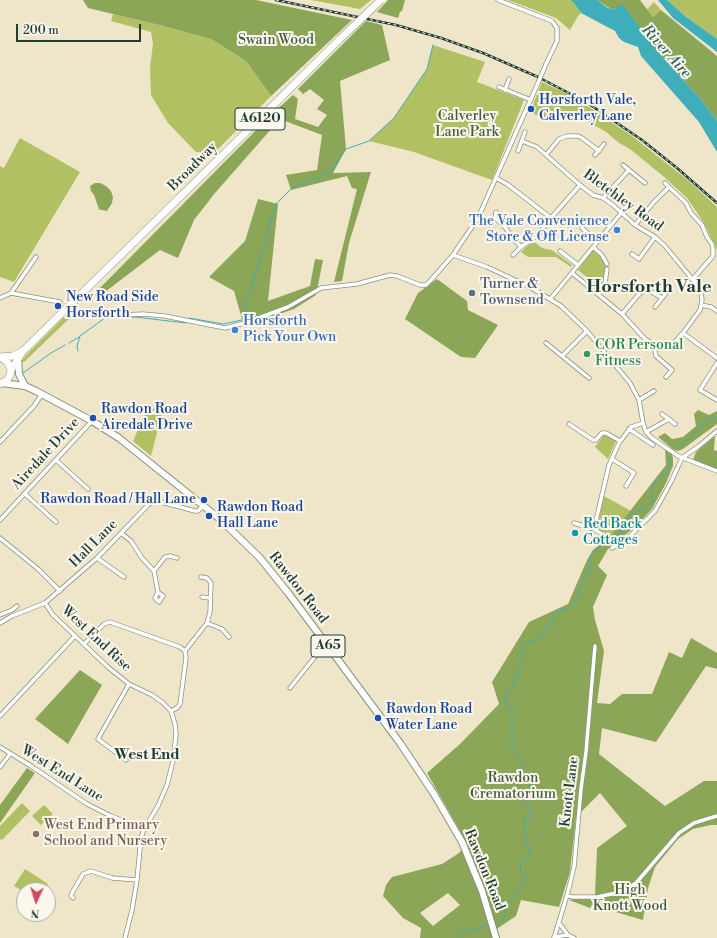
<!DOCTYPE html>
<html>
<head>
<meta charset="utf-8">
<style>
	body { margin:0 }
	#map { position:relative; width:717px; height:938px; overflow:hidden; background:#efe6ca; font-family:"Libre Bodoni",serif }
	canvas { display:block }
	.north { position:absolute; left:16px; top:882px; width:40px; height:40px; box-sizing:border-box; background:#fbf7ec; border:1px solid #a3ada2; border-radius:50%; rotate:184deg; font-size:11px; font-weight:700; line-height:16px; text-align:center; color:#1f3d34 }
	.north::after { content:''; display:block; margin:auto; width:14px; height:18px; background:#d1495b; clip-path:polygon(50% 0,100% 100%,50% 72%,0 100%) }
	.scale { position:absolute; left:16px; top:24px; width:125px; height:18px; box-sizing:border-box; border:2px solid #1f3d34; border-top:0; padding-left:5px; font-size:12px; line-height:14px; white-space:nowrap; color:#1f3d34; -webkit-text-stroke:3px #fbf7ec; paint-order:stroke }
</style>
</head>
<body>
<div id="map">
<canvas width="717" height="938"></canvas>
<div class="north">N</div>
<div class="scale">200 m</div>
</div>
<script>
const context = document.querySelector('canvas').getContext('2d');
context.lineJoin = 'round';
function fill(path, color) { context.fillStyle = color; context.fill(path, 'evenodd'); }
const shape = rows => new Path2D(rows.map(r => 'M' + r).join(''));
function trace(path, color, width, dash) { context.strokeStyle = color; context.lineWidth = width; context.lineCap = dash ? 'butt' : 'round'; context.setLineDash(dash || []); context.stroke(path); }
function drawText(font, color, halo, rows, align = 'center') {
  context.font = font + ' "Libre Bodoni",serif'; context.lineWidth = 4; context.setLineDash([]); context.textBaseline = 'middle'; context.strokeStyle = halo; context.fillStyle = color; for (const [text, x, y, turn = 0] of rows) {
    context.save(); context.translate(x, y); context.rotate((+turn || 0) * Math.PI / 180); context.textAlign = isNaN(turn) ? turn : align; if (halo) context.strokeText(text, 0, 0); context.fillText(text, 0, 0); context.restore();
  }
}
fill(shape([
	[311,0,371,0,360,9],
	[508,0,570,0,574,3,581,13,578,16,570,30,556,18],
	[667,0,717,0,717,39,685,16],
	[654,2,661,10,653,17,647,9],
	[113,14,159,25,211,39,246,61,271,96,214,153,196,152,168,123,151,95,150,67,153,44,151,32,111,21],
	[433,45,485,62,477,82,524,100,492,180,414,152,369,141,394,118,427,69],
	[542,82,574,97,632,136,689,181,717,207,717,250,704,223,687,198,663,176,630,149,619,143,606,132,582,118,552,118,550,121,530,112],
	[20,138,80,172,14,282,0,277,0,166,4,168],
	[534,242,542,248,552,250,572,265,571,267,556,257,528,257,521,252,526,247],
	[593,249,599,253,604,261,606,268,604,278,598,286,578,270],
	[70,311,75,313,24,362,21,362,28,353],
	[165,401,151,456,133,441,144,416,160,403],
	[606,435,616,441,608,459,595,447,603,436],
	[604,496,631,511,612,534,607,539,597,528],
	[22,803,30,811,2,840,0,839,0,826],
	[44,805,53,814,41,825,32,816],
	[25,869,48,884,44,890,24,890,24,892,14,886]
]), '#b1c062');
fill(shape([
	[83,0,256,0,352,20,271,96,246,61,211,39,159,25,88,8],
	[388,0,405,0,402,11,400,12,398,18,377,12],
	[597,0,640,0,653,17,661,10,717,56,717,121,703,102,656,50,623,6,615,10,611,9],
	[366,21,382,25,390,60,340,81,346,149,333,173,371,172,349,243,342,281,334,282,357,189,352,188,347,176,291,190,286,175,317,170,322,135,280,119,215,193,194,220,178,258,160,250,101,295,97,291,273,113,293,95,298,99,295,119,318,127,327,115,317,109,324,100,310,89,303,94,298,89],
	[95,183,100,183,106,186,111,191,113,197,112,203,107,211,97,209,99,209,94,195,91,191,90,186],
	[258,199,278,204,268,301,310,286,315,259,323,260,316,295,294,309,244,326,234,291,209,277,245,241],
	[437,279,467,301,468,310,498,325,475,358,461,357,405,319,418,293],
	[698,410,709,415,717,411,717,424,683,449,678,451,674,450,658,437,665,433,672,439,683,437,696,426,694,414],
	[715,436,714,450,717,451,717,469,693,460,696,452],
	[665,449,672,454,673,459,673,466,666,483,652,509,636,526,608,549,598,566,607,575,593,607,595,620,604,651,597,703,610,704,622,694,652,694,669,652,682,658,691,638,717,653,717,669,706,666,656,742,602,728,599,754,665,806,704,781,717,781,717,825,711,825,693,829,678,839,655,867,648,888,643,920,592,905,590,908,569,900,595,896,597,848,627,826,600,793,576,817,570,872,559,907,521,900,516,916,498,928,494,938,420,938,421,928,403,918,383,896,386,885,392,877,442,864,459,853,467,843,427,773,460,744,499,704,492,682,529,622,568,604,587,560,593,550,612,534,666,465],
	[448,893,460,905,433,926,420,913],
	[80,670,102,685,68,744,35,719],
	[27,768,35,773,0,823,0,805]
]), '#8ca658');
fill(shape([
	[570,0,597,0,608,8,615,10,619,5,623,5,656,50,703,102,717,121,717,152,699,122,641,56,638,47,624,42,619,38,615,31,581,13,574,3],
	[658,0,667,0,685,16,717,39,717,52,673,18]
]), '#3faebb');
trace(shape([
	[189,318,223,324,242,320,276,204,291,189,330,172,346,149,369,141,394,118,427,69,433,45],
	[69,343,79,337],
	[78,351,77,346,80,336,105,318,135,317,186,323],
	[23,373,51,353,65,345],
	[679,448,685,440,691,439,698,429,702,427,704,421,713,417,717,419],
	[496,924,499,923,505,917,504,903,510,901,526,878,520,872,521,866,525,860,529,857,529,847,526,840,524,817,531,817,527,800,529,786,529,777,521,767,517,751,512,745,512,710,505,703,507,693,512,690,513,682,516,682,518,673,522,661,522,647,524,644,530,641,536,640,539,637,544,635,547,627,553,621,552,617,555,612,559,612,563,609,570,608,573,606,576,601,576,598,579,594,580,586,584,580,584,575,589,572,588,569,591,565,590,556,608,539,624,530,630,518,637,512,643,510,653,502,651,494,654,482,667,473,668,468,672,457],
	[458,938,461,933,488,926]
]), '#3faebb', 1);
const street = shape([
	[498,0,552,21,557,28,557,41,546,64],
	[499,87,531,100],
	[505,90,509,79],
	[522,141,537,147,580,185,593,195,603,198,613,205,635,225,655,237,665,246,697,285,701,291,702,300,700,310,683,333,672,345,663,346,655,345,645,339,622,314,572,273],
	[518,151,525,132],
	[546,155,559,139,567,136,578,136,582,138,599,151],
	[595,155,604,144],
	[629,170,645,183],
	[496,178,507,184,551,218],
	[665,183,686,203,691,213,702,225,707,237,712,244,713,249,713,256,693,279],
	[603,198,629,170,623,165],
	[495,218,496,212],
	[490,220,495,218,505,227,511,236,521,247],
	[635,225,654,202,669,187],
	[582,228,597,242],
	[593,247,602,255,607,264],
	[560,251,578,265],
	[632,254,639,259,655,237],
	[453,255,487,267,530,287,561,306,587,331,630,383,639,400,643,423,646,432,652,438,678,456,717,471],
	[513,255,521,247,537,236,551,218,580,185],
	[597,292,605,283,607,269],
	[11,293,36,257],
	[0,298,11,293,60,302],
	[551,298,622,212],
	[701,305,711,307,717,311],
	[655,307,667,292],
	[67,309,97,316,143,314,165,316,225,328,245,323,288,307,321,288,357,284,390,275,397,276,420,285,426,285,431,280,453,255,478,218,538,83],
	[622,314,641,292,650,291,662,298],
	[683,333,717,358],
	[546,343,589,378],
	[655,345,655,351,656,356,672,370,666,377],
	[563,355,587,331],
	[717,363,700,390,717,400],
	[639,400,654,391],
	[662,414,675,424],
	[569,424,593,440,596,440,602,433,606,433,620,441],
	[629,429,653,445],
	[646,432,669,419],
	[0,442,34,406,42,394],
	[682,458,699,446,717,431],
	[612,459,634,473,626,486],
	[56,460,88,489],
	[25,494,56,522],
	[0,520,92,421],
	[574,523,594,529,600,533],
	[594,529,609,465,619,443,631,427,643,423],
	[121,533,131,541,142,558,154,571],
	[0,538,38,569,60,591],
	[612,548,626,540,655,511,671,482,682,458],
	[97,558,124,577],
	[154,571,158,592,163,596,159,602,155,598,158,592],
	[154,571,165,557,170,556,177,558],
	[202,597,210,598],
	[45,603,53,615,109,668,129,684,152,695,162,702,171,711,175,724,176,735,173,761,167,785,158,806,144,829,141,838,137,880,132,910,125,938],
	[0,615,12,610,17,606],
	[0,623,12,616,45,603,97,558,149,504,154,502,161,502,195,511,198,511,204,505],
	[207,623,222,629,229,637],
	[84,644,104,624,110,622,180,647,185,651,186,658,180,704,177,708,171,711],
	[185,651,207,623,210,612,211,583,207,578,201,577],
	[290,688,326,643],
	[0,716,75,636],
	[0,747,31,766,87,804,111,816,144,829],
	[126,760,98,739,129,684],
	[0,767,10,754],
	[567,896,574,897,597,897,621,892,636,883,679,833,694,823,717,816],
	[73,898,71,896,72,893,83,874,91,871,112,878,137,880],
	[559,923,568,935,574,938],
	[554,937,568,935],
	[554,938,568,892,574,867,581,789,586,752,595,646]
]);
const primary = shape([
	[18,358,19,374,25,386],
	[1,383,25,386,36,391,92,421,119,438,221,520,260,558,289,594,400,743,434,794,462,842,482,891,496,938]
]);
const highway = shape([
	[1,357,13,356,23,351],
	[11,370,23,351,234,144,340,39],
	[0,384,7,380,10,375,11,370,8,363,1,357]
]);
trace(street, '#87927f', 5);
trace(primary, '#87927f', 8);
trace(highway, '#87927f', 8);
trace(street, '#fff', 3.5);
trace(primary, '#fff', 6);
trace(highway, '#fff', 7);
const rail = shape([
	[276,0,396,25,441,38,483,53,538,77,586,102,642,140,677,168,717,203]
]);
trace(rail, '#1f3d34', 2.5);
trace(rail, '#fbf7ec', 1, [3]);
const streetBridge = shape([
	[538,83,546,64]
]);
const highwayBridge = shape([
	[340,39,381,0]
]);
trace(streetBridge, '#87927f', 5, []);
trace(highwayBridge, '#87927f', 8, []);
trace(streetBridge, '#fff', 3.5);
trace(highwayBridge, '#fff', 7);
for (const [x, y, r, color] of [
	[531,109,4,"#1a4fb4"],
	[617,230,4,"#3f7fe0"],
	[472,293,4,"#5c6f8a"],
	[58,306,4,"#1a4fb4"],
	[235,330,4,"#3f7fe0"],
	[587,354,4,"#2e9e5b"],
	[93,418,4,"#1a4fb4"],
	[204,500,4,"#1a4fb4"],
	[209,516,4,"#1a4fb4"],
	[575,533,4,"#0f9aa8"],
	[378,718,4,"#1a4fb4"],
	[36,834,4,"#8d6e63"]
]) { const dot = new Path2D(); dot.arc(x, y, r, 0, 2 * Math.PI); context.fillStyle = color; context.fill(dot); trace(dot, '#fbf7ec', 1.5); }
for (const [x, y, w] of [
	[260,119,50],
	[328,646,34]
]) { const box = new Path2D(); box.roundRect(x - w / 2, y - 11, w, 22, 3); context.fillStyle = '#fbf7ec'; context.fill(box); trace(box, '#1f3d34', 1); }
drawText('bold 13px', '#1f3d34', null, [
	["A6120",260,119],
	["A65",328,646]
]);
drawText('14px', '#445e40', '#fbf7ec', [
	["Swain Wood",276,41],
	["Calverley",467,117],
	["Lane Park",467,133],
	["Rawdon",513,779],
	["Crematorium",513,795],
	["High",630,891],
	["Knott Wood",630,907]
]);
drawText('14px', '#164399', '#fbf7ec', [
	["Horsforth Vale,",539,101],
	["Calverley Lane",539,117],
	["New Road Side",66,298],
	["Horsforth",66,314],
	["Rawdon Road",101,410],
	["Airedale Drive",101,426],
	["Rawdon Road / Hall Lane",196,500,"right"],
	["Rawdon Road",217,508],
	["Hall Lane",217,524],
	["Rawdon Road",386,710],
	["Water Lane",386,726]
], 'left');
drawText('14px', '#1f3d34', '#fbf7ec', [
	["Broadway",193,167,-45],
	["Bletchley Road",623,201,36],
	["Airedale Drive",46,454,-47],
	["Hall Lane",94,544,-45],
	["Rawdon Road",298,588,52],
	["West End Rise",96,639,43],
	["West End Lane",62,774,32],
	["Knott Lane",570,792,-83],
	["Rawdon Road",484,870,68]
]);
drawText('14px', '#366cbe', '#fbf7ec', [
	["The Vale Convenience",609,222],
	["Store & Off License",609,238],
	["Horsforth",243,322,"left"],
	["Pick Your Own",243,338,"left"]
], 'right');
drawText('14px', '#4e5e75', '#fbf7ec', [
	["Turner &",480,285],
	["Townsend",480,301]
], 'left');
drawText('14px', '#27864d', '#fbf7ec', [
	["COR Personal",595,346],
	["Fitness",595,362]
], 'left');
drawText('14px', '#0d838f', '#fbf7ec', [
	["Red Back",583,525],
	["Cottages",583,541]
], 'left');
drawText('14px', '#785e54', '#fbf7ec', [
	["West End Primary",44,826],
	["School and Nursery",44,842]
], 'left');
drawText('italic 15px', '#295f5c', '#fbf7ec', [
	["River Aire",666,52,48]
]);
drawText('bold 15px', '#1f3d34', '#fbf7ec', [
	["West End",147,755]
]);
drawText('bold 18px', '#1f3d34', '#fbf7ec', [
	["Horsforth Vale",649,288]
]);
</script>
</body>
</html>
